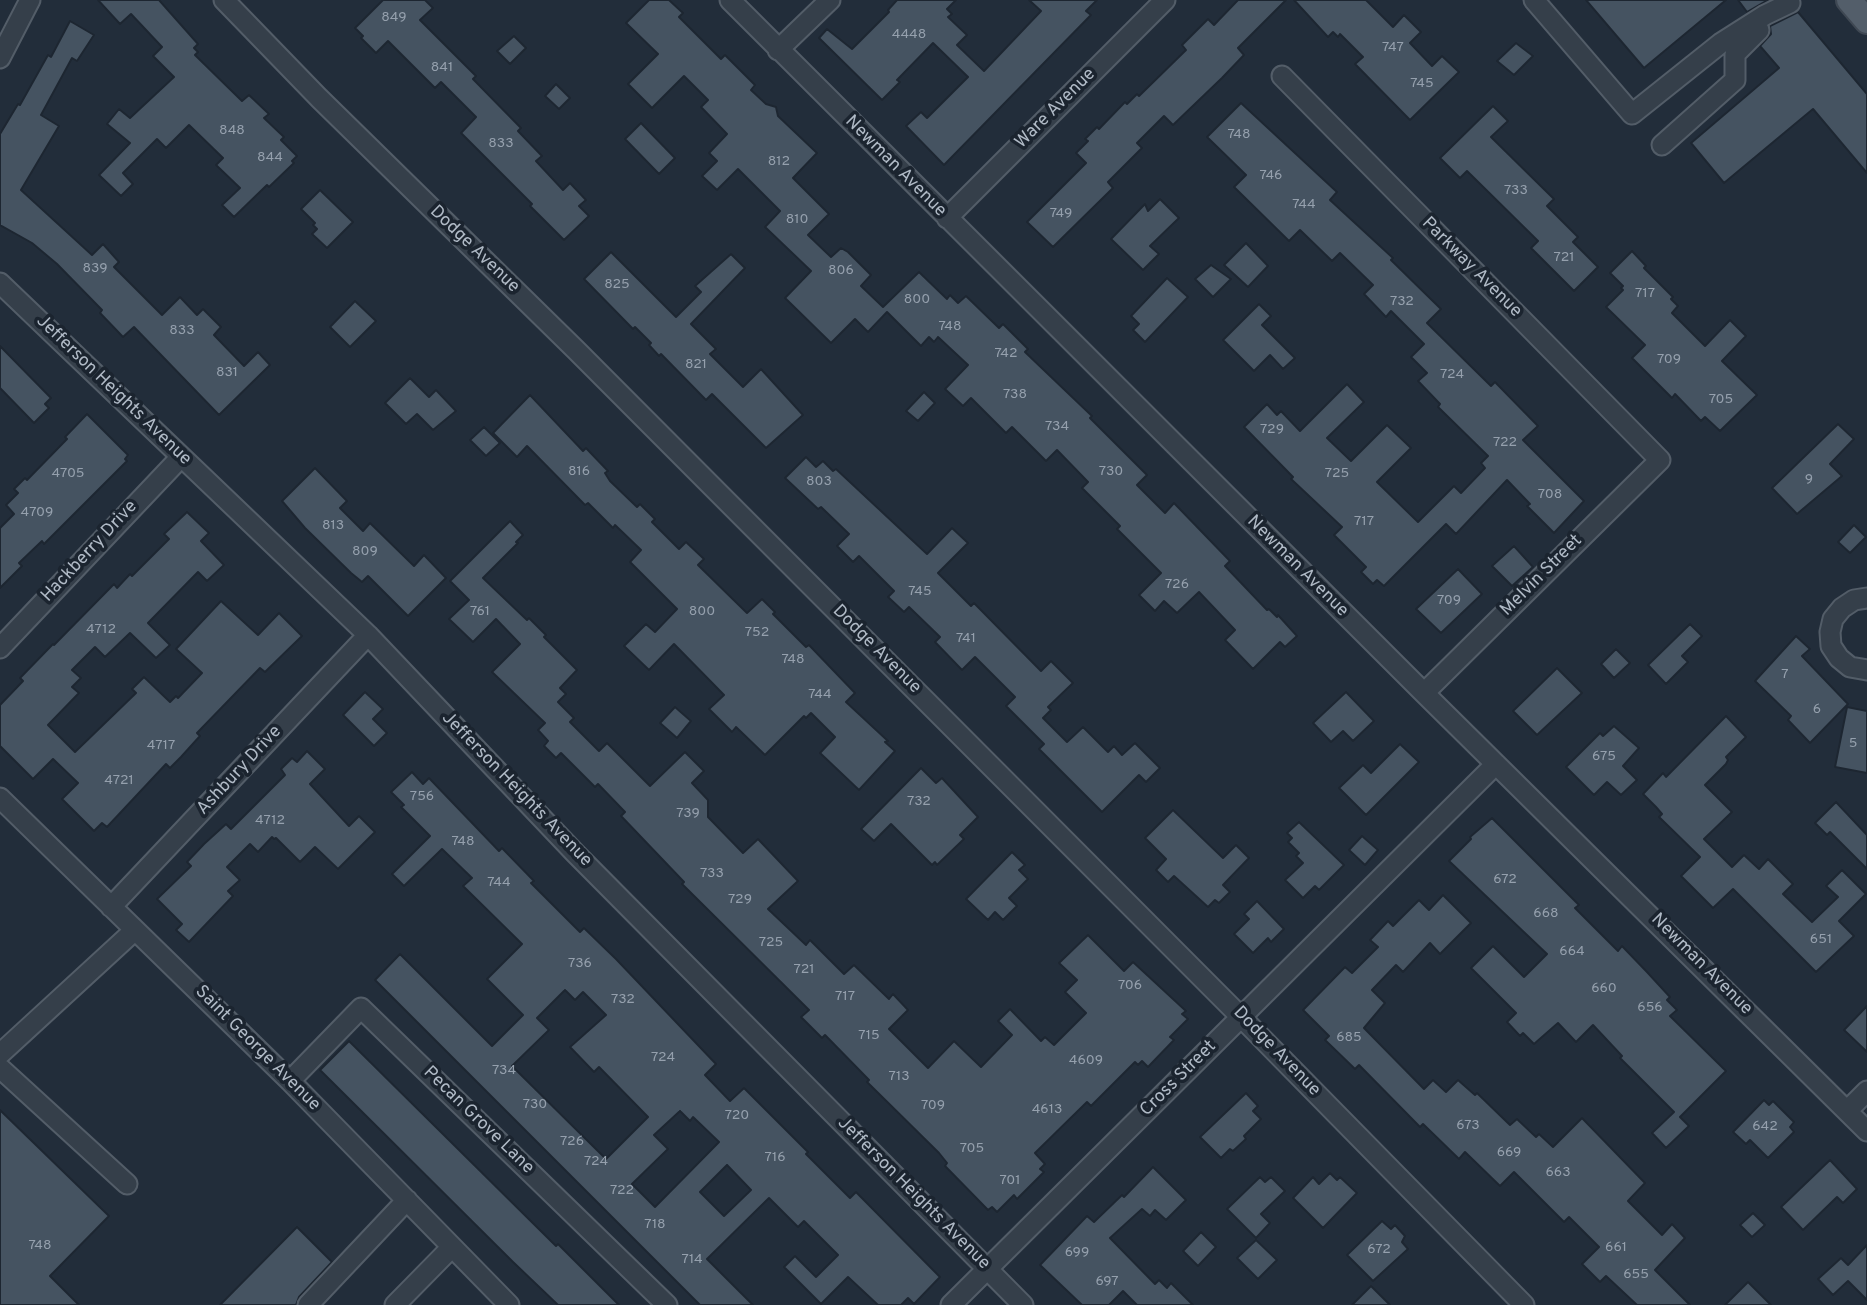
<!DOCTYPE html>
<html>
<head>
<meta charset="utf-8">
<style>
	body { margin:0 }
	canvas { display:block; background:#222d3a }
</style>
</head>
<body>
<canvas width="1867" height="1305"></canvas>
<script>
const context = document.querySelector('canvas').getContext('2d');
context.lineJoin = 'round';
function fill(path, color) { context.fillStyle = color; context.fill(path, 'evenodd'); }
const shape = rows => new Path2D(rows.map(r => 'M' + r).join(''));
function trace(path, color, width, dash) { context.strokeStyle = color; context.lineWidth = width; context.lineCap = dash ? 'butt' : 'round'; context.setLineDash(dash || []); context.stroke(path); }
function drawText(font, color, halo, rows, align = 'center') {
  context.font = font + ' Overpass,sans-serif'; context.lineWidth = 7; context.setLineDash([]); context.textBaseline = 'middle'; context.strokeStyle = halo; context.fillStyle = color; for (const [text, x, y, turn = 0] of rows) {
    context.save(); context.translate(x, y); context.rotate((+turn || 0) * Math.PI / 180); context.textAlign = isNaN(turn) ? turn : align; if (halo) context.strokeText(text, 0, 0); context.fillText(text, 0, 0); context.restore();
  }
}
const building = shape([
	[98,0,159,0,198,44,194,48,198,52,195,55,242,101,249,95,269,114,264,118,284,137,281,140,297,156,292,161,294,163,269,187,267,185,234,217,222,205,240,188,216,165,223,158,189,125,166,148,157,139,123,173,133,184,121,196,99,175,130,143,107,124,119,109,130,118,174,77,153,56,162,47,131,14,120,24,98,0],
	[383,0,425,0,433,8,420,20,476,76,473,79,521,128,518,131,542,156,536,161,563,190,570,183,586,200,579,206,589,216,564,240,530,206,532,204,461,133,476,117,441,82,435,88,388,41,376,53,361,38,363,36,355,28,383,0],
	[649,0,669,0,683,13,679,17,721,59,725,55,755,85,751,90,766,104,776,107,778,116,817,153,793,178,829,214,808,235,831,257,841,248,848,252,871,275,861,286,883,307,919,272,947,299,950,295,958,303,966,296,999,328,1003,324,1028,349,1025,352,1092,416,1090,418,1147,475,1137,485,1165,513,1174,503,1230,561,1225,566,1267,610,1269,609,1277,617,1278,615,1297,636,1285,647,1280,642,1253,669,1225,640,1235,630,1199,592,1177,613,1164,601,1155,611,1139,595,1161,573,1117,529,1120,526,1082,488,1088,482,1057,450,1046,461,1012,427,1006,433,971,398,963,406,945,389,968,365,938,337,934,342,929,337,921,346,887,312,868,332,855,319,831,343,785,298,811,271,765,227,780,211,738,169,717,190,702,176,717,161,709,153,727,134,701,107,708,100,684,76,652,108,628,84,658,54,626,23,649,0],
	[897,0,956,0,947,9,952,14,948,17,967,35,957,45,984,71,1041,11,1029,0,1097,0,1086,11,1091,15,944,165,906,126,921,112,927,118,968,77,933,43,897,80,900,82,882,100,819,38,827,29,852,49,889,12,888,10,897,0],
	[1238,0,1286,0,1238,48,1244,55,1222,78,1173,125,1164,116,1137,143,1142,148,1108,182,1113,188,1053,247,1027,222,1086,163,1076,153,1088,141,1085,139,1097,127,1099,129,1125,102,1127,104,1137,94,1139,96,1186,50,1182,45,1208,19,1214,25,1238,0],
	[1294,0,1366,0,1393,27,1404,15,1421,32,1410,43,1432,66,1442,56,1459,72,1410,120,1355,64,1363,57,1340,34,1338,37,1333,32,1328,37,1294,0],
	[1586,0,1726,0,1644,68,1586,0],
	[1738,0,1768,0,1747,12,1738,0],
	[1798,12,1867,94,1867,173,1813,109,1724,183,1691,143,1779,68,1760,46,1771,34,1770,26,1798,12],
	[70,21,94,35,77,61,72,58,41,115,59,126,21,190,92,255,103,244,119,262,114,267,162,315,180,297,197,315,203,309,221,327,214,335,244,366,258,352,270,365,219,415,134,327,123,337,100,313,102,310,57,264,32,243,0,225,0,134,18,104,20,105,48,55,51,57,70,21],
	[514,36,526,48,510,64,497,51,514,36],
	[1516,43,1533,56,1514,75,1497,61,1516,43],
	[556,84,570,98,559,109,545,96,556,84],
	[1241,103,1337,192,1330,200,1393,258,1391,260,1441,309,1427,323,1491,386,1495,382,1538,426,1523,440,1584,501,1554,533,1527,506,1530,504,1507,480,1456,534,1446,524,1384,586,1377,580,1373,584,1361,572,1366,567,1334,535,1342,527,1291,479,1293,477,1244,427,1267,404,1277,415,1281,411,1300,431,1347,384,1364,402,1327,438,1351,461,1387,425,1411,448,1377,482,1418,522,1454,486,1461,493,1485,468,1481,463,1488,456,1438,407,1440,404,1418,381,1427,373,1411,357,1424,344,1391,311,1386,317,1364,294,1373,285,1340,253,1332,261,1300,230,1289,241,1234,187,1246,175,1207,137,1241,103],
	[1493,106,1508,121,1491,137,1554,199,1547,206,1578,237,1573,242,1598,267,1574,291,1531,248,1538,241,1467,171,1460,178,1440,158,1493,106],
	[641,123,675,158,659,174,625,139,641,123],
	[320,190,353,222,327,248,312,234,317,229,313,225,315,223,301,209,320,190],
	[1160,199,1179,218,1150,246,1159,254,1143,270,1111,239,1145,204,1148,211,1160,199],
	[1246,243,1268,266,1248,287,1224,265,1246,243],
	[1632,251,1646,266,1644,268,1673,297,1671,299,1678,306,1672,313,1705,346,1730,320,1746,336,1722,361,1757,395,1720,431,1705,417,1701,421,1675,394,1672,398,1632,358,1645,345,1606,307,1623,290,1621,288,1623,286,1610,273,1632,251],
	[611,252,676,317,701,292,695,286,731,254,745,268,691,324,716,349,710,354,743,387,761,369,803,415,766,448,712,394,706,400,661,354,659,356,649,345,651,343,635,327,633,329,584,279,611,252],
	[1211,265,1231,279,1213,297,1195,279,1211,265],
	[1167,278,1188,297,1145,342,1133,330,1139,324,1131,316,1167,278],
	[355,301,376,321,350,347,330,327,355,301],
	[1259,304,1271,316,1262,325,1295,358,1283,369,1270,355,1254,371,1223,340,1259,304],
	[0,346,51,398,45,404,49,408,34,423,0,388,0,346],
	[410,378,429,397,436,390,456,411,433,430,417,414,406,424,385,403,410,378],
	[924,392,935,403,918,421,906,411,924,392],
	[530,395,583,451,586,448,608,471,605,473,610,481,637,507,640,504,655,519,652,522,679,549,686,542,704,559,698,565,747,613,762,599,775,612,773,614,806,647,809,645,855,693,846,702,888,741,885,742,895,751,859,790,820,753,835,737,811,713,806,718,804,716,765,755,736,727,732,732,709,709,724,695,674,644,649,670,624,646,646,624,655,632,677,609,630,562,641,550,615,525,613,528,588,503,585,505,527,446,517,457,493,433,530,395],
	[87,414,128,455,125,459,127,461,44,544,42,541,19,563,22,566,0,588,0,528,14,514,6,505,18,493,14,489,25,478,27,480,67,439,65,437,87,414],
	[1838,424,1854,439,1830,464,1842,476,1797,514,1772,488,1838,424],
	[484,427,500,443,486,456,470,440,484,427],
	[806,457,816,467,823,461,833,471,836,469,927,554,952,528,968,543,938,573,971,606,974,603,1041,671,1051,661,1073,683,1048,707,1051,710,1043,718,1067,742,1083,727,1108,752,1114,746,1122,755,1135,743,1160,768,1146,782,1139,775,1102,812,1039,749,1044,744,1006,706,1015,697,975,657,962,670,935,642,940,637,909,607,904,612,888,597,894,591,859,556,853,562,837,546,849,534,821,507,818,509,785,478,806,457],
	[315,468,347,501,340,508,363,531,370,523,414,566,424,555,446,578,408,616,368,576,362,582,351,573,305,528,282,501,315,468],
	[187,512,209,533,201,541,224,565,207,581,198,572,148,623,170,645,156,658,130,633,105,657,95,647,72,670,81,678,72,687,79,693,48,725,75,752,136,693,132,689,144,677,170,702,176,696,178,698,202,673,176,649,221,601,258,635,279,613,302,636,265,672,260,668,197,733,200,736,181,757,170,768,166,764,107,827,102,823,94,831,62,799,78,783,53,759,33,779,0,746,0,705,23,681,20,678,53,644,54,645,114,584,117,588,130,574,132,576,169,539,164,534,187,512],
	[510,521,523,535,516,542,518,543,483,578,527,620,529,618,546,635,544,637,577,670,560,688,566,694,558,702,574,718,570,722,599,751,607,743,650,786,685,752,704,771,692,783,708,800,708,817,743,853,758,839,798,881,768,909,806,945,810,940,844,974,854,965,889,999,893,994,908,1010,889,1029,928,1068,954,1041,981,1067,1012,1035,998,1021,1010,1009,1041,1041,1045,1037,1054,1045,1086,1013,1065,992,1077,980,1059,963,1088,935,1124,971,1133,962,1186,1011,1182,1014,1188,1019,1170,1037,1174,1040,1148,1067,1142,1061,1138,1065,1135,1062,1091,1106,1087,1102,1035,1153,1045,1164,1040,1169,1044,1172,1017,1199,1014,1195,997,1212,992,1207,988,1210,945,1166,947,1163,939,1153,867,1082,869,1080,825,1035,822,1038,801,1017,809,1010,682,884,684,882,621,816,625,812,598,784,595,787,561,753,556,758,544,746,548,741,538,730,545,723,492,672,520,644,496,619,473,642,449,619,469,600,450,581,510,521],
	[1854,525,1866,537,1850,553,1838,542,1854,525],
	[1514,546,1533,567,1512,586,1492,566,1514,546],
	[1458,569,1482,594,1441,633,1416,609,1458,569],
	[1690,624,1702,636,1682,656,1688,662,1666,684,1648,665,1690,624],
	[1796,636,1810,649,1802,656,1848,704,1810,743,1788,720,1791,716,1755,681,1796,636],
	[1616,649,1630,663,1614,678,1601,664,1616,649],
	[1557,668,1582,693,1537,735,1513,711,1557,668],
	[365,692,383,709,373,719,387,733,374,746,343,715,365,692],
	[1346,692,1374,721,1353,741,1343,731,1331,742,1313,723,1346,692],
	[675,707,691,721,677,738,660,723,675,707],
	[1847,707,1867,711,1867,773,1835,767,1847,707],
	[1726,716,1746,737,1726,757,1728,760,1726,764,1705,785,1732,812,1704,839,1732,867,1744,855,1759,869,1768,859,1793,884,1783,894,1812,922,1838,897,1826,886,1842,870,1866,894,1839,921,1854,936,1816,972,1733,889,1713,908,1681,876,1700,857,1659,817,1662,814,1656,807,1643,794,1663,773,1666,777,1726,716],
	[1614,726,1639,748,1623,766,1637,780,1621,795,1607,782,1594,795,1566,767,1600,733,1603,736,1614,726],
	[1400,744,1419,762,1366,815,1339,788,1363,765,1371,773,1400,744],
	[307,751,325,769,310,784,349,826,359,816,375,832,338,869,315,847,300,862,276,838,274,839,272,837,258,852,250,844,227,867,240,880,228,891,233,896,189,942,176,930,182,924,157,899,191,866,187,862,204,844,226,824,231,829,285,775,281,769,292,758,297,762,307,751],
	[921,768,936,783,942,778,978,817,960,835,964,839,937,865,935,862,932,865,891,824,874,841,861,829,921,768],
	[412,772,423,784,429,778,499,851,502,848,534,881,531,883,580,932,584,928,616,959,716,1064,705,1075,730,1101,744,1088,808,1152,806,1154,850,1198,856,1192,940,1277,914,1304,908,1298,901,1305,878,1305,848,1277,821,1304,784,1267,795,1256,816,1277,838,1255,804,1221,798,1227,769,1198,707,1259,753,1305,700,1305,375,980,400,954,492,1046,523,1015,487,979,522,944,463,886,472,878,442,849,404,886,392,874,430,836,401,807,404,805,391,792,412,772],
	[565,990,575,1000,583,992,606,1015,570,1047,594,1072,599,1067,648,1117,606,1159,512,1066,549,1030,537,1018,565,990],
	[680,1111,690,1121,693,1117,719,1142,655,1207,632,1184,668,1149,654,1135,680,1111],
	[727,1165,751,1190,724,1216,700,1192,727,1165],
	[1836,802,1867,835,1867,869,1830,832,1827,835,1815,823,1836,802],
	[1173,810,1223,858,1236,845,1249,858,1223,885,1230,892,1219,903,1215,900,1208,907,1174,876,1168,882,1156,870,1166,859,1145,838,1173,810],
	[1492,818,1579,905,1575,908,1618,951,1622,946,1647,972,1670,997,1667,1000,1677,1010,1670,1016,1726,1071,1680,1117,1689,1126,1666,1148,1652,1133,1674,1112,1620,1058,1622,1056,1593,1025,1576,1042,1558,1023,1534,1044,1523,1033,1520,1036,1507,1022,1516,1013,1471,968,1493,946,1524,977,1547,954,1449,861,1471,839,1470,837,1492,818],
	[1299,822,1344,865,1319,890,1315,886,1303,898,1285,880,1303,863,1296,856,1299,853,1288,842,1292,838,1287,833,1299,822],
	[1362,836,1378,850,1365,865,1349,850,1362,836],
	[1012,852,1025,865,1019,870,1028,879,1009,898,1017,906,1003,920,995,912,988,920,966,899,1012,852],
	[1443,895,1471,923,1440,954,1430,943,1403,972,1396,965,1372,990,1385,1003,1364,1028,1424,1089,1433,1080,1446,1092,1458,1080,1475,1095,1477,1093,1510,1125,1517,1119,1536,1137,1539,1134,1553,1147,1582,1118,1645,1183,1628,1201,1662,1235,1672,1224,1685,1238,1655,1270,1690,1305,1637,1305,1606,1276,1600,1282,1582,1264,1599,1247,1569,1217,1564,1222,1514,1172,1500,1186,1465,1152,1459,1159,1423,1124,1420,1127,1359,1065,1355,1069,1325,1040,1329,1036,1303,1010,1345,967,1352,973,1378,947,1370,940,1388,921,1393,926,1419,900,1429,910,1443,895],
	[1257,901,1284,929,1271,942,1268,938,1253,953,1234,934,1249,919,1244,914,1257,901],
	[1867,1006,1867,1052,1844,1030,1867,1006],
	[349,1041,556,1246,558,1244,619,1305,558,1305,513,1262,320,1070,349,1041],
	[1246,1093,1258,1106,1253,1111,1261,1119,1244,1136,1246,1139,1233,1151,1230,1149,1221,1158,1200,1137,1246,1093],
	[1764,1100,1769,1105,1773,1101,1794,1122,1790,1127,1794,1132,1768,1158,1750,1140,1746,1144,1733,1132,1764,1100],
	[0,1110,109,1216,50,1276,79,1305,0,1305,0,1110],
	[1830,1160,1857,1189,1843,1203,1837,1197,1803,1230,1781,1207,1830,1160],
	[1153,1167,1186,1200,1166,1220,1155,1210,1150,1216,1142,1209,1110,1238,1155,1284,1159,1280,1167,1288,1171,1283,1193,1305,1137,1305,1123,1291,1109,1305,1082,1305,1040,1265,1087,1216,1094,1222,1122,1195,1124,1197,1153,1167],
	[1330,1173,1337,1180,1340,1177,1357,1193,1323,1228,1293,1198,1313,1177,1319,1184,1330,1173],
	[1260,1177,1265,1182,1271,1177,1285,1191,1261,1214,1270,1223,1256,1238,1227,1209,1260,1177],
	[1753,1213,1765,1225,1752,1237,1740,1225,1753,1213],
	[1382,1221,1391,1229,1395,1225,1405,1236,1402,1242,1408,1249,1373,1281,1347,1255,1382,1221],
	[297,1227,332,1262,299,1297,296,1305,220,1305,297,1227],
	[1201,1232,1216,1247,1198,1266,1183,1251,1201,1232],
	[1256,1240,1277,1260,1258,1279,1237,1258,1256,1240],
	[1867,1245,1867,1300,1848,1281,1833,1295,1818,1279,1841,1258,1848,1265,1867,1245],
	[1748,1282,1771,1305,1725,1305,1748,1282],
	[1371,1286,1390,1305,1352,1305,1371,1286]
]);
fill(building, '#455361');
trace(building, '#1d2631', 2);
const minor = shape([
	[224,0,319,98,576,350,1242,1018,1524,1305],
	[730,0,1424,693,1867,1131],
	[1534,0,1632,114,1721,43,1765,15,1790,3],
	[778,50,830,0],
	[0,58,30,0],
	[1282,76,1660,460,1424,693],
	[1662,145,1735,80,1735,54,1759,30],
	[947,218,1165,0],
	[0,283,368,635,575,853,1023,1305],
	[1867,598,1854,600,1842,608,1833,619,1830,632,1831,646,1839,658,1850,667,1867,670],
	[0,648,181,457],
	[0,798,290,1081,509,1305],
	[111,907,368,635],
	[0,1054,135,930],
	[0,1068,127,1184],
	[290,1081,361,1008,667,1305],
	[1848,1110,1867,1091],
	[308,1305,407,1200],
	[395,1305,452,1247],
	[951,1305,1496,764]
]);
const major = shape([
	[1849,0,1867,21]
]);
trace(minor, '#535d68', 23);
trace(major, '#3f4853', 28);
trace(minor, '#353f4a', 19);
trace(major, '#535e6a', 24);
drawText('14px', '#95a0ad', null, [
	["849",394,18],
	["4448",909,35],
	["747",1393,48],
	["841",442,68],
	["745",1422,84],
	["848",232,131],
	["748",1239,135],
	["833",501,144],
	["844",270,158],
	["812",779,162],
	["746",1271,176],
	["733",1516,191],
	["744",1304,205],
	["749",1061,214],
	["810",797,220],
	["721",1564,258],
	["839",95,269],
	["806",841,271],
	["825",617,285],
	["717",1645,294],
	["800",917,300],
	["732",1402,302],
	["748",950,327],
	["833",182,331],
	["742",1006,354],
	["709",1669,360],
	["821",696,365],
	["831",227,373],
	["724",1452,375],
	["738",1015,395],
	["705",1721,400],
	["734",1057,427],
	["729",1272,430],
	["722",1505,443],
	["816",579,472],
	["730",1111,472],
	["4705",68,474],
	["725",1337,474],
	["9",1809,480],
	["803",819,482],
	["708",1550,495],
	["4709",37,513],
	["717",1364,522],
	["813",333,526],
	["809",365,552],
	["726",1177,585],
	["745",920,592],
	["709",1449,601],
	["761",480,612],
	["800",702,612],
	["4712",101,630],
	["752",757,633],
	["741",966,639],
	["748",793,660],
	["7",1785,675],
	["744",820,695],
	["6",1817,710],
	["5",1853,744],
	["4717",161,746],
	["675",1604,757],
	["4721",119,781],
	["756",422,797],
	["732",919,802],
	["739",688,814],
	["4712",270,821],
	["748",463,842],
	["733",712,874],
	["672",1505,880],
	["744",499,883],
	["729",740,900],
	["668",1546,914],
	["651",1821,940],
	["725",771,943],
	["664",1572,952],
	["736",580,964],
	["721",804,970],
	["706",1130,986],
	["660",1604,989],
	["717",845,997],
	["732",623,1000],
	["656",1650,1008],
	["715",869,1036],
	["685",1349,1038],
	["724",663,1058],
	["4609",1086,1061],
	["734",504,1071],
	["713",899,1077],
	["730",535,1105],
	["709",933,1106],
	["4613",1047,1110],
	["720",737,1116],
	["673",1468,1126],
	["642",1765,1127],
	["726",572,1142],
	["705",972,1149],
	["669",1509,1153],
	["716",775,1158],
	["724",596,1162],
	["663",1558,1173],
	["701",1010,1181],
	["722",622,1191],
	["718",655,1225],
	["748",40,1246],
	["661",1616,1248],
	["672",1379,1250],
	["699",1077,1253],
	["714",692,1260],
	["655",1636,1275],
	["697",1107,1282]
]);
drawText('18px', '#b0bac6', '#1b242f', [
	["Ware Avenue",1056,109,-45],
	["Newman Avenue",895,167,45],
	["Dodge Avenue",474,250,44],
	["Parkway Avenue",1471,268,45],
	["Jefferson Heights Avenue",113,391,44],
	["Hackberry Drive",90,552,-47],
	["Newman Avenue",1297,567,45],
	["Melvin Street",1542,576,-45],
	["Dodge Avenue",876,650,45],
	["Ashbury Drive",240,771,-47],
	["Jefferson Heights Avenue",516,790,46],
	["Newman Avenue",1701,965,45],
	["Saint George Avenue",257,1049,45],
	["Dodge Avenue",1276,1052,46],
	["Cross Street",1179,1079,-45],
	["Pecan Grove Lane",478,1121,44],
	["Jefferson Heights Avenue",913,1194,45]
]);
</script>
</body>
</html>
